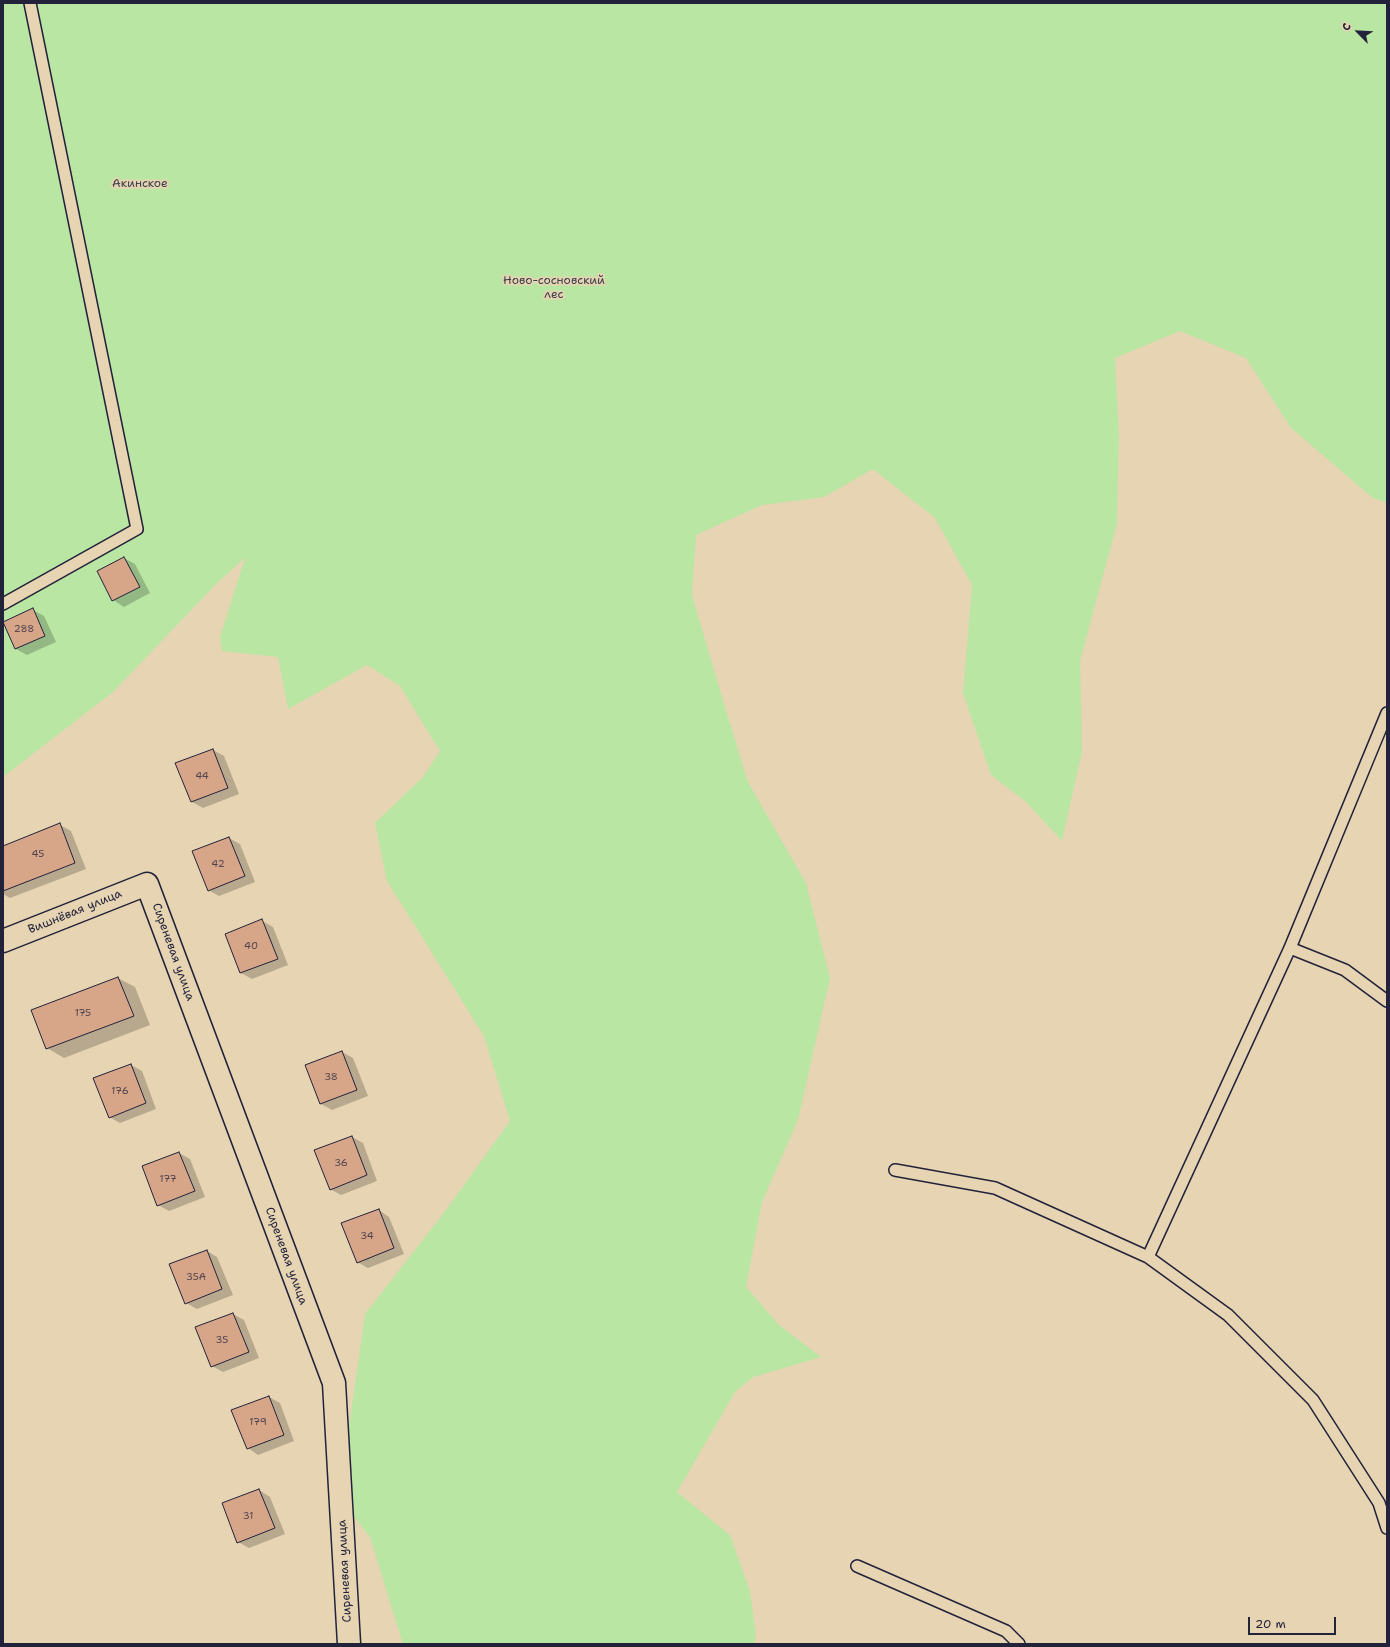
<!DOCTYPE html>
<html>
<head>
<meta charset="utf-8">
<style>
	body { margin:0 }
	#map { position:relative; width:1390px; height:1647px; overflow:hidden; background:#e6d4b2; font-family:"Shantell Sans",sans-serif }
	canvas { display:block }
	.frame { position:absolute; inset:0; border:4px solid #22223b; pointer-events:none }
	.north { position:absolute; left:1338px; top:12px; width:40px; height:40px; -webkit-text-stroke:3px #e6d4b2; paint-order:stroke; rotate:294deg; font-size:11px; font-weight:700; line-height:16px; text-align:center; color:#22223b }
	.north::after { content:''; display:block; margin:auto; width:14px; height:18px; background:#22223b; clip-path:polygon(50% 0,100% 100%,50% 72%,0 100%) }
	.scale { position:absolute; left:1248px; top:1617px; width:88px; height:18px; box-sizing:border-box; border:2px solid #22223b; border-top:0; padding-left:5px; font-size:12px; line-height:14px; white-space:nowrap; color:#22223b; -webkit-text-stroke:3px #e6d4b2; paint-order:stroke }
</style>
</head>
<body>
<div id="map">
<canvas width="1390" height="1647"></canvas>
<div class="frame"></div>
<div class="north">С</div>
<div class="scale">20 m</div>
</div>
<script>
const context = document.querySelector('canvas').getContext('2d');
context.lineJoin = 'round';
function fill(path, color) { context.fillStyle = color; context.fill(path, 'evenodd'); }
const shape = rows => new Path2D(rows.map(r => 'M' + r).join(''));
function trace(path, color, width, dash) { context.strokeStyle = color; context.lineWidth = width; context.lineCap = dash ? 'butt' : 'round'; context.setLineDash(dash || []); context.stroke(path); }
function drawText(font, color, halo, rows, align = 'center') {
  context.font = font + ' "Shantell Sans",sans-serif'; context.lineWidth = 3.5; context.setLineDash([]); context.textBaseline = 'middle'; context.strokeStyle = halo; context.fillStyle = color; for (const [text, x, y, turn = 0] of rows) {
    context.save(); context.translate(x, y); context.rotate((+turn || 0) * Math.PI / 180); context.textAlign = isNaN(turn) ? turn : align; if (halo) context.strokeText(text, 0, 0); context.fillText(text, 0, 0); context.restore();
  }
}
fill(shape([
	[3,3,1387,3,1387,503,1373,498,1291,428,1246,358,1180,331,1115,358,1119,435,1117,524,1080,661,1082,752,1062,841,1026,802,991,775,963,693,972,585,935,518,873,469,824,497,762,505,696,535,692,595,724,704,748,782,806,883,830,978,798,1120,762,1202,746,1287,779,1325,821,1357,753,1377,735,1392,677,1492,730,1535,750,1591,756,1636,754,1644,403,1644,370,1537,339,1498,365,1314,446,1210,510,1121,484,1036,387,881,375,823,423,777,440,751,400,686,367,665,288,709,278,657,222,651,220,637,245,558,217,583,113,692,3,777]
]), '#bae6a4');
fill(shape([
	[124,558,135,564,150,593,124,607,113,600,98,572],
	[33,610,44,616,56,642,27,655,16,649,4,622],
	[213,750,224,756,239,794,203,808,192,802,177,764],
	[60,825,71,831,86,869,10,898,3,894,3,847],
	[229,838,240,844,255,882,219,896,208,890],
	[262,921,273,927,288,965,252,979,241,973,226,934],
	[118,978,135,987,150,1025,64,1058,47,1048],
	[342,1052,353,1058,368,1096,332,1110,321,1104,306,1065],
	[131,1065,142,1071,156,1109,120,1123,109,1117],
	[352,1137,363,1143,377,1181,341,1195,330,1189],
	[179,1153,190,1159,205,1197,169,1211,158,1205],
	[379,1210,389,1217,404,1254,368,1268,357,1262],
	[207,1251,217,1257,233,1295,197,1309,186,1303],
	[233,1314,244,1320,259,1358,223,1372,212,1366],
	[269,1397,280,1403,294,1441,258,1455,248,1448],
	[259,1490,270,1497,285,1534,249,1548,238,1542]
]), '#0003');
const building = shape([
	[124,557,140,587,112,601,97,571,124,557],
	[33,608,45,636,15,649,3,622,33,608],
	[213,749,228,788,191,802,175,763,213,749],
	[60,823,75,863,3,891,3,846,60,823],
	[229,837,245,876,208,891,192,851,229,837],
	[262,919,278,959,240,973,225,934,262,919],
	[118,977,134,1016,46,1049,31,1010,118,977],
	[342,1051,357,1090,320,1104,305,1065,342,1051],
	[131,1064,146,1103,109,1118,93,1078,131,1064],
	[352,1136,367,1175,330,1190,314,1150,352,1136],
	[179,1152,195,1191,157,1206,142,1166,179,1152],
	[379,1209,394,1248,357,1263,341,1223,379,1209],
	[207,1250,222,1289,185,1304,169,1264,207,1250],
	[233,1313,249,1352,211,1367,195,1327,233,1313],
	[269,1396,284,1435,247,1449,231,1410,269,1396],
	[259,1489,275,1528,237,1543,222,1503,259,1489]
]);
fill(building, '#d7a689');
trace(building, '#22223b', 1);
const lane = shape([
	[3,604,137,529,30,3],
	[1290,948,1345,970,1387,1001],
	[895,1170,995,1188,1148,1257,1228,1315,1313,1400,1379,1503,1387,1528],
	[1148,1257,1290,948,1387,713],
	[857,1566,1006,1631,1019,1644]
]);
const street = shape([
	[3,941,147,884,334,1383,349,1644]
]);
trace(lane, '#22223b', 14);
trace(street, '#22223b', 25);
trace(lane, '#e6d4b2', 11);
trace(street, '#e6d4b2', 22);
drawText('10px', '#4f434e', null, [
	["288",24,629],
	["44",202,776],
	["45",38,854],
	["42",218,864],
	["40",251,946],
	["175",83,1013],
	["38",331,1077],
	["176",120,1091],
	["36",341,1163],
	["177",168,1179],
	["34",367,1236],
	["35А",196,1277],
	["35",222,1340],
	["179",258,1422],
	["31",248,1516]
]);
drawText('12px', '#393f4b', '#e6d4b2', [
	["Акинское",140,184],
	["Ново-сосновский",554,281],
	["лес",554,295]
]);
drawText('12px', '#22223b', '#e6d4b2', [
	["Вишнёвая улица",75,912,-22],
	["Сиреневая улица",173,952,70],
	["Сиреневая улица",286,1256,70],
	["Сиреневая улица",345,1571,-93]
]);
</script>
</body>
</html>
